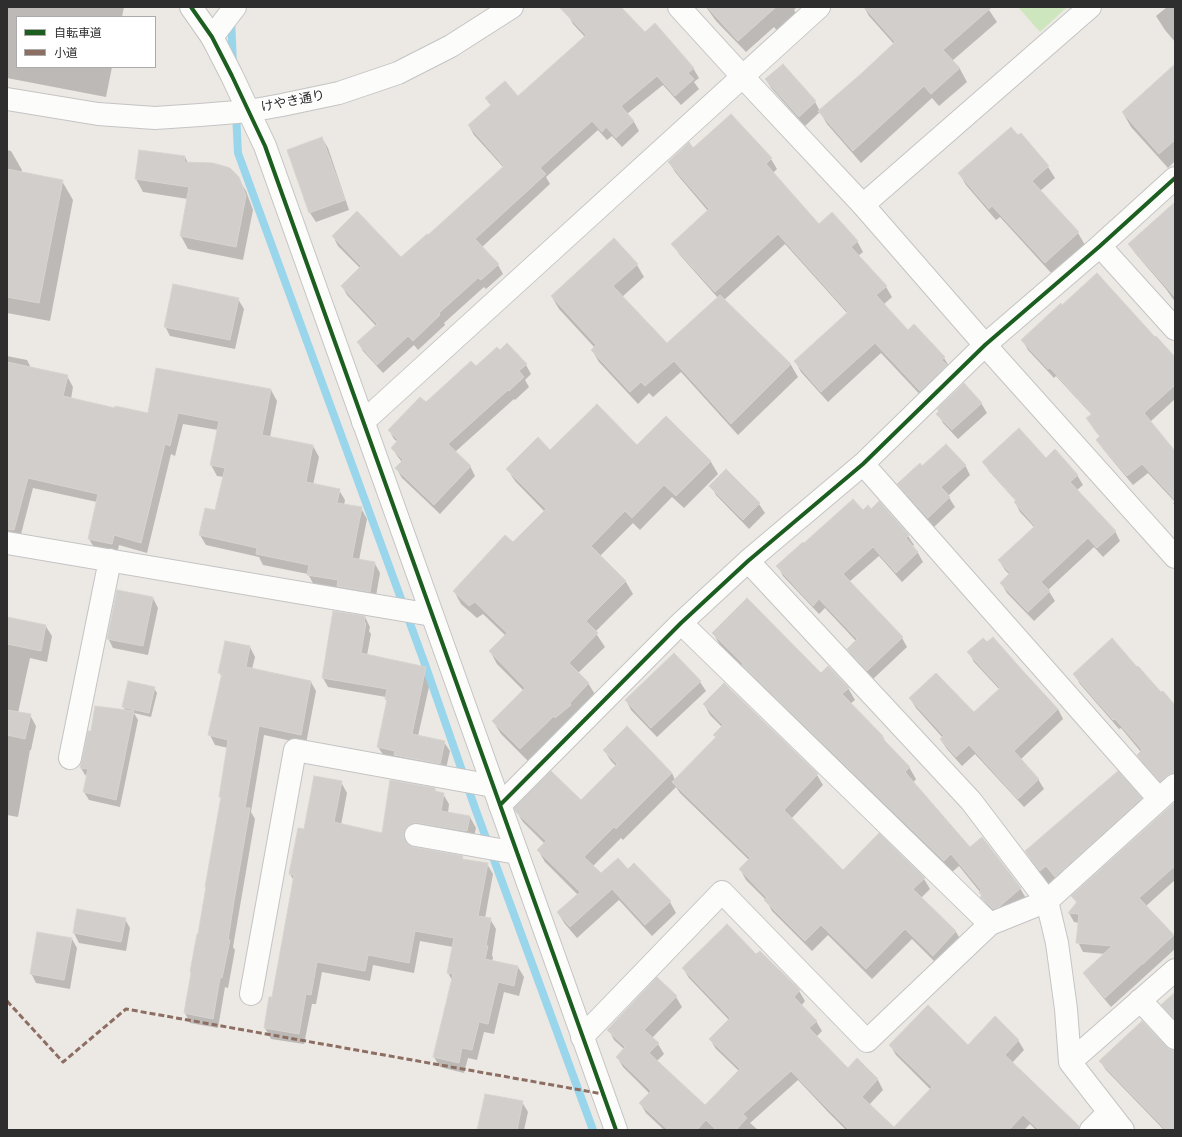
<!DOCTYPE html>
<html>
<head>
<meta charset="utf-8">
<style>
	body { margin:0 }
	#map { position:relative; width:1182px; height:1137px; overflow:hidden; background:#ece8e4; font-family:"Nunito Sans","Noto Sans JP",sans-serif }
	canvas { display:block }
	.frame { position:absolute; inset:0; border:8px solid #2e2e2e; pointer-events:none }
	.legend { position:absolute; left:16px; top:16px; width:140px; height:52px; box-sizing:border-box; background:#fff; border:1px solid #ababab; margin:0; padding:5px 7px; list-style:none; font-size:12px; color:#2e2e2e }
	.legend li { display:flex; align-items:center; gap:8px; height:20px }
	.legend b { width:20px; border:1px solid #ababab }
</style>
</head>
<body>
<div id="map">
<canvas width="1182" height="1137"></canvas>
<div class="frame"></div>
<ul class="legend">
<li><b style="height:5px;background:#1b5e20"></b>自転車道</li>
<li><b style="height:5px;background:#8d6e63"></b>小道</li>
</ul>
</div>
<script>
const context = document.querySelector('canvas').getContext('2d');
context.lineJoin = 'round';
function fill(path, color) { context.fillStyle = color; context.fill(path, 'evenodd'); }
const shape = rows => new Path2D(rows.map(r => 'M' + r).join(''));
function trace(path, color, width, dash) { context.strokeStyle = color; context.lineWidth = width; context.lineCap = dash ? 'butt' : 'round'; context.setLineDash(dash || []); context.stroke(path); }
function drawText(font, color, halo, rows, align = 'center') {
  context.font = font + ' "Nunito Sans","Noto Sans JP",sans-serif'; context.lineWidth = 3; context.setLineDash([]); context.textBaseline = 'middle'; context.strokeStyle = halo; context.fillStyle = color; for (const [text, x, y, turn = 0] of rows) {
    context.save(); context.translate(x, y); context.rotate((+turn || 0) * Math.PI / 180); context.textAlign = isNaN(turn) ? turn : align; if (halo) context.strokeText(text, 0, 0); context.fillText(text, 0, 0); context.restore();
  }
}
fill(shape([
	[1018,7,1067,7,1040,32]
]), '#cee6be');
fill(shape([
	[7,7,124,7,122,17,17,17,17,67,112,67,106,97,7,78],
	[576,7,619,7,644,34,693,68,699,78,694,82,699,89,681,105,663,85,627,114,634,122,639,131,622,147,612,136,607,140,598,130,546,177,550,184,482,247,498,265,503,274,486,289,484,287,444,323,445,325,418,350,414,345,383,373,363,351,358,342,376,326,347,295,342,286,360,268,338,246,333,236,400,258,428,237,504,168,474,135,469,126,491,106,486,98,518,97,585,37,573,24,568,15],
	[706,7,797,7,794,10,802,23,784,39,774,27,746,52,716,21],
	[864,7,987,7,997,22,952,61,960,69,967,82,939,106,932,98,861,163,827,124,820,112,805,126,772,89,766,80,783,65,815,102,820,111,862,74,894,44,869,16],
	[1167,7,1175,7,1175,42,1165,30,1156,16],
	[1175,66,1175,161,1168,168,1131,127,1123,113],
	[1021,134,1048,167,1055,178,1040,191,1078,233,1085,245,1052,274,1000,217,996,220,966,185,959,173],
	[322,138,328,148,349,210,316,222,310,213,289,151],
	[7,150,11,151,22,170,21,173,62,181,73,200,50,321,7,313],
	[693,150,771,159,777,169,773,173,818,226,857,241,863,252,858,256,886,287,892,297,883,305,908,332,914,325,944,358,950,368,926,401,881,353,828,402,801,372,795,361,848,314,785,244,724,300,791,365,798,377,738,435,681,372,653,397,649,393,638,404,599,362,592,350,595,348,559,309,552,297,637,265,644,277,622,297,667,344,718,298,679,254,673,244,708,211,675,172,669,162],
	[185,157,188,163,238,178,246,191,253,210,243,260,188,249,181,236,188,199,143,192,136,179],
	[1175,203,1175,302,1166,289,1135,253,1129,244],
	[238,299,244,309,235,349,170,336,165,326],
	[1062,306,1175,359,1175,399,1150,422,1175,452,1175,506,1173,503,1175,502,1148,473,1133,485,1103,449,1097,440,1100,437,1093,428,1088,419,1092,415,1056,376,1054,378,1028,350,1023,341],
	[500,351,526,365,531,374,525,380,529,387,515,400,514,399,455,452,470,466,475,476,440,514,402,478,396,468,402,462,398,457,392,448,398,442,394,439,389,430],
	[7,356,27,360,31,368,67,376,73,387,71,399,115,409,149,414,271,390,277,401,270,437,313,446,319,457,313,485,339,490,345,500,344,505,361,508,367,519,359,560,374,562,380,573,375,602,314,585,308,574,263,565,259,557,206,545,200,535,216,512,224,477,217,476,211,465,218,430,183,424,175,456,171,454,147,553,119,545,117,554,95,549,89,539,97,502,33,488,19,542,7,541],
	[981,403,987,413,958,439,943,423,938,414],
	[666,417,711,462,718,474,684,508,672,497,640,530,633,523,600,556,626,582,633,594,595,632,605,647,578,673,588,683,596,696,528,761,501,734,493,721,523,690,497,664,490,651,506,636,483,614,477,618,461,604,454,591,513,544,545,512,515,481,507,469,550,451,637,446],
	[1046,459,1077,475,1083,485,1077,490,1115,531,1120,541,1103,557,1094,547,1048,590,1055,601,1034,621,1007,593,1001,583,1010,575,1005,570,999,560,1034,527,1020,512,1015,502,1016,501,989,471,984,462],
	[965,465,970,475,948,496,955,507,934,527,904,494,899,484,922,468],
	[726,470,759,504,765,513,749,529,716,495,711,486],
	[879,502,908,536,914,545,912,547,918,553,923,562,902,582,879,556,849,582,902,638,907,647,873,679,853,658,848,649,856,641,825,608,819,614,783,576,778,566,804,545,863,511,871,510],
	[153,598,158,608,148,655,113,648,108,638],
	[365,617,370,627,369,631,371,634,367,655,425,668,431,678,418,736,444,742,450,751,445,773,384,756,378,747,387,702,386,699,386,697,328,687,323,678],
	[7,618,45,625,52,636,47,662,30,658,18,713,30,715,36,726,31,750,30,750,18,817,7,815],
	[713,633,821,674,848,688,855,700,850,704,883,737,887,745,909,767,916,779,913,783,970,848,1020,888,1027,900,1005,919,989,909,982,897,980,892,959,866,951,873,748,673,720,645],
	[250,647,255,657,252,669,311,682,316,691,306,744,264,735,251,812,255,819,233,947,235,950,228,988,225,987,218,1028,190,1023,185,1013,222,800,220,796,228,748,215,745,210,735,222,677,219,672],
	[969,652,1058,709,1063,719,1020,760,1038,779,1044,789,1024,807,975,754,962,766,947,749,941,740,943,738,916,708,910,698,974,714,1000,690,974,662],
	[1074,674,1161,694,1175,707,1175,780,1165,789,1143,764,1138,755,1141,752,1121,728,1119,729,1080,684],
	[700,682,706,691,657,737,631,710,626,700],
	[724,684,817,775,823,785,791,819,843,871,924,879,930,889,921,898,956,932,962,942,939,966,912,939,872,979,828,935,812,951,772,911,766,900,746,880,740,869,749,860,680,793,676,787,623,840,621,838,592,867,601,875,670,902,676,913,652,936,619,900,577,938,565,924,558,913,578,895,545,862,538,850,545,844,523,822,516,811,581,801,616,766,611,761,604,750,672,773,675,780,717,738,715,735,722,727,710,715,704,704],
	[154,688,157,693,151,717,134,713,138,720,120,807,89,800,84,792,87,776,85,775,81,768,126,711,123,706],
	[341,782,347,793,341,825,383,834,435,789,436,792,443,794,449,804,448,813,470,817,476,828,473,841,409,843,409,846,413,848,462,857,464,860,487,864,493,874,485,918,490,919,496,929,492,955,493,958,492,961,518,967,524,977,519,996,504,992,494,1034,484,1032,477,1060,468,1058,464,1073,440,1067,434,1057,452,980,448,973,453,947,420,941,414,973,373,965,370,981,322,972,316,1004,312,1004,304,1044,271,1039,265,1028,273,998,294,881,290,874,305,830],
	[1141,799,1149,813,1049,885,1034,866,1026,851],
	[1175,804,1175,880,1146,906,1174,936,1175,938,1175,949,1111,1007,1090,982,1084,973,1105,954,1083,952,1078,942,1079,923,1074,922,1069,913,1077,904,1073,896],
	[78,910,125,919,130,928,126,951,79,943,74,933],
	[72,939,77,948,70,989,36,983,31,973],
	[760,952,799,991,805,1001,801,1006,816,1021,822,1031,816,1037,848,1069,857,1060,878,1080,883,1090,869,1105,894,1129,931,1090,896,1055,890,1045,968,1046,1018,1040,1024,1050,1012,1063,1078,1127,1080,1130,1036,1130,1030,1124,1024,1130,846,1130,829,1113,798,1080,750,1123,758,1130,664,1130,646,1113,640,1103,650,1094,623,1067,617,1057,624,1049,614,1040,609,1030,657,978,676,997,682,1007,652,1038,658,1044,664,1054,657,1061,705,1107,739,1071,716,1049,710,1039,729,1020,689,978,683,968,756,956],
	[1175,994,1175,1022,1168,1014,1163,1005],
	[1165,1048,1171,1051,1175,1051,1175,1130,1164,1130,1106,1070,1100,1061],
	[522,1102,528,1112,524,1130,478,1130]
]), '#0003');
trace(shape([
	[231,19,233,64],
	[236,113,238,153,426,667,475,808,593,1130]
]), '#99d6ec', 8);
const building = shape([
	[559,7,621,7,645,32,655,23,694,68,688,73,694,79,675,96,657,76,621,106,634,121,616,138,606,127,602,132,592,121,540,168,546,174,475,239,499,264,481,280,478,278,439,313,440,315,413,341,408,336,377,365,357,342,377,324,341,286,361,266,332,236,357,211,401,257,427,234,428,235,504,166,468,125,491,105,485,98,505,81,518,96,586,35,559,7],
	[707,7,776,7,738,41,707,7],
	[864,7,992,7,943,50,960,68,931,94,924,86,853,151,818,111,862,73,895,42,864,7],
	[783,64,816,101,799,117,765,79,783,64],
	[1175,64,1175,140,1159,154,1122,112,1175,64],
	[731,114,772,158,766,164,819,224,832,212,858,241,851,247,887,286,876,295,908,330,914,324,945,357,942,360,947,365,920,391,875,343,821,392,794,361,848,312,778,234,715,292,671,244,709,209,668,162,689,142,693,148,731,114],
	[1011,127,1018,135,1021,133,1049,166,1032,181,1079,232,1045,263,992,206,989,209,958,173,1011,127],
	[322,137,345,200,309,213,287,150,322,137],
	[139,150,185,156,184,162,213,163,230,168,239,177,246,196,236,247,180,236,189,187,135,179,139,150],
	[7,169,63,180,39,303,7,297,7,169],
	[1175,202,1175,297,1128,244,1175,202],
	[614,238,638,264,613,286,667,343,720,295,791,364,731,424,674,361,645,386,641,382,630,392,591,350,596,345,551,296,614,238],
	[1097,273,1155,337,1156,336,1175,357,1175,385,1144,413,1175,451,1175,500,1142,464,1127,476,1096,440,1100,436,1086,418,1092,414,1050,368,1048,369,1021,340,1061,303,1062,305,1097,273],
	[173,284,239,298,230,340,164,327,173,284],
	[507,343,527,364,519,371,524,377,509,391,508,390,448,444,471,466,434,505,395,468,403,460,391,448,398,440,388,430,420,397,426,402,471,361,476,366,497,347,500,350,507,343],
	[7,362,68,375,63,396,115,408,115,406,148,413,156,368,271,389,262,435,313,445,306,482,340,489,337,503,362,507,352,558,375,562,370,592,337,586,338,580,307,575,309,565,256,554,257,548,199,535,205,508,215,510,225,468,210,465,219,421,178,413,170,446,165,444,141,543,114,535,112,544,88,539,98,494,28,478,14,530,7,529,7,362],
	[964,383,982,403,952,430,936,414,939,411,937,409,964,383],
	[597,404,637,445,666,416,711,461,676,496,664,485,632,518,625,511,591,546,626,581,586,621,598,633,569,663,589,683,570,703,571,705,555,718,554,716,520,749,492,721,525,688,489,651,507,633,475,602,469,606,453,591,505,535,513,542,546,509,506,469,538,437,550,450,597,404],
	[1019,428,1046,458,1055,449,1078,475,1070,482,1116,531,1097,548,1088,538,1041,582,1050,591,1028,612,1000,583,1010,573,998,560,1035,526,1014,502,1016,500,982,462,1019,428],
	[946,444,966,465,941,487,950,497,928,518,897,484,920,463,922,466,946,444],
	[726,469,760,503,743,520,709,486,726,469],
	[853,499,863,510,868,505,871,509,879,501,909,535,906,538,918,552,896,573,873,547,843,574,903,637,867,671,847,649,857,639,819,599,813,606,776,566,803,542,804,543,853,499],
	[117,590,153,597,143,646,107,639,117,590],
	[747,598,821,673,828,666,849,688,842,694,883,736,882,738,910,767,905,772,970,847,982,837,1021,888,999,907,993,909,980,897,982,896,979,892,981,890,951,854,944,861,742,665,743,664,712,633,747,598],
	[333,611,365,616,364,623,366,623,361,653,426,667,412,734,445,741,440,764,394,755,395,751,377,747,387,700,385,699,387,689,322,678,333,611],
	[7,617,46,625,41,651,7,644,7,617],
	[993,637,1023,671,1058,709,1014,751,1039,779,1018,799,969,745,956,757,940,739,944,736,909,698,936,673,974,712,1000,688,967,652,983,638,987,642,993,637],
	[1112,638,1137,667,1138,666,1161,692,1163,691,1175,705,1175,773,1172,773,1167,776,1160,782,1137,755,1142,750,1115,719,1113,720,1073,674,1112,638],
	[225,641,250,646,246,667,311,681,301,735,259,726,245,808,250,808,234,901,228,940,230,940,222,978,220,978,213,1019,184,1013,191,973,190,972,197,934,198,934,206,887,205,887,221,797,219,797,228,740,208,735,222,673,218,673,225,641],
	[674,653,701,681,651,728,625,700,674,653],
	[128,681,155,687,149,713,122,707,128,681],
	[724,683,818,774,784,810,843,870,879,833,925,878,913,889,956,931,933,956,905,929,866,969,821,925,805,941,764,900,767,898,739,869,750,858,672,782,716,737,713,735,723,725,703,704,724,683],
	[95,706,134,711,116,800,83,792,88,769,80,768,82,760,88,731,91,731,95,706],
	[7,710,31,714,25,739,7,735,7,710],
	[627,726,672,773,616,829,614,827,584,857,601,873,618,858,628,869,634,863,671,901,645,925,612,889,570,927,557,912,580,892,537,850,546,841,515,811,514,808,551,771,581,800,617,764,603,750,627,726],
	[1118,771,1142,798,1055,877,1046,866,1040,871,1025,851,1118,771],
	[314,776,342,781,334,822,382,833,390,780,435,788,435,791,444,793,441,811,470,816,467,831,418,823,412,823,407,827,404,833,404,839,408,844,413,847,463,856,462,859,488,863,478,916,491,918,486,946,488,946,485,959,518,966,514,986,498,982,488,1024,479,1022,472,1050,462,1048,459,1063,433,1057,453,974,447,973,454,938,415,931,409,963,368,955,365,971,317,962,311,995,306,994,299,1034,264,1028,269,997,272,997,294,875,289,874,298,828,304,829,314,776],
	[1175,802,1175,866,1139,898,1174,935,1143,964,1142,964,1105,998,1083,973,1112,946,1076,943,1079,914,1068,913,1077,902,1071,896,1175,802],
	[77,909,126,918,121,942,73,933,77,909],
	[727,924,756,954,760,951,800,990,794,997,817,1021,809,1028,848,1068,857,1058,878,1079,862,1097,894,1127,932,1087,889,1045,928,1005,968,1045,995,1016,1019,1040,1005,1055,1079,1126,1079,1130,1039,1130,1023,1115,1009,1130,849,1130,822,1103,791,1071,743,1114,747,1118,736,1130,716,1130,706,1120,697,1130,668,1130,639,1103,651,1091,616,1057,625,1047,607,1030,657,977,677,996,644,1030,659,1043,649,1053,705,1105,740,1069,709,1039,730,1018,682,968,727,924],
	[37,932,72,938,64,980,30,974,37,932],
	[1175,992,1175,1020,1161,1005,1175,992],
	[1142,1021,1166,1046,1171,1050,1175,1050,1175,1130,1166,1130,1099,1061,1142,1021],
	[485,1094,523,1101,517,1130,477,1130,485,1094]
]);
fill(building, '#d1cecb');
trace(building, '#d7d4d0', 1);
const minor = shape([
	[212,37,235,7],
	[863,205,1090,7],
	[1100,246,1175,329],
	[363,422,819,7],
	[863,464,1159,799],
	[7,543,432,615],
	[748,561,971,801,1047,901,1057,943,1066,1009,1070,1062,1123,1130],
	[681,623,990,924],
	[70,758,110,560],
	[500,805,681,623,748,561,863,464,985,345,1100,246,1175,178],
	[416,835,517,853],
	[251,994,295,750,493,786],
	[1140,1000,1175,1038],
	[582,1037,722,892,867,1041,990,924,1047,901,1175,785],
	[1070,1062,1175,970],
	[1091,1130,1109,1112]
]);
const tertiary = shape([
	[191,7,212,37,232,76,265,146,616,1130],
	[679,7,742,76,863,205,985,345,1175,557],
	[7,99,98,114,155,118,200,115,249,111,282,105,339,93,398,73,451,46,512,7]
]);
trace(minor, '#c5c4c5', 24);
trace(tertiary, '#c5c4c5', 24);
trace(minor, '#fcfcfb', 22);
trace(tertiary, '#fcfcfb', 22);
trace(shape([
	[7,1001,63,1062,126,1009,603,1094]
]), '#8d6e63', 3, [6, 3]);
trace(shape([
	[191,7,212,37,232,76,265,146,616,1130],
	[500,805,681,623,748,561,863,464,985,345,1100,246,1175,178]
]), '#1b5e20', 4);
drawText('13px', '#2e2e2e', '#fff', [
	["けやき通り",293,102,-11]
]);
</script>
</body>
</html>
